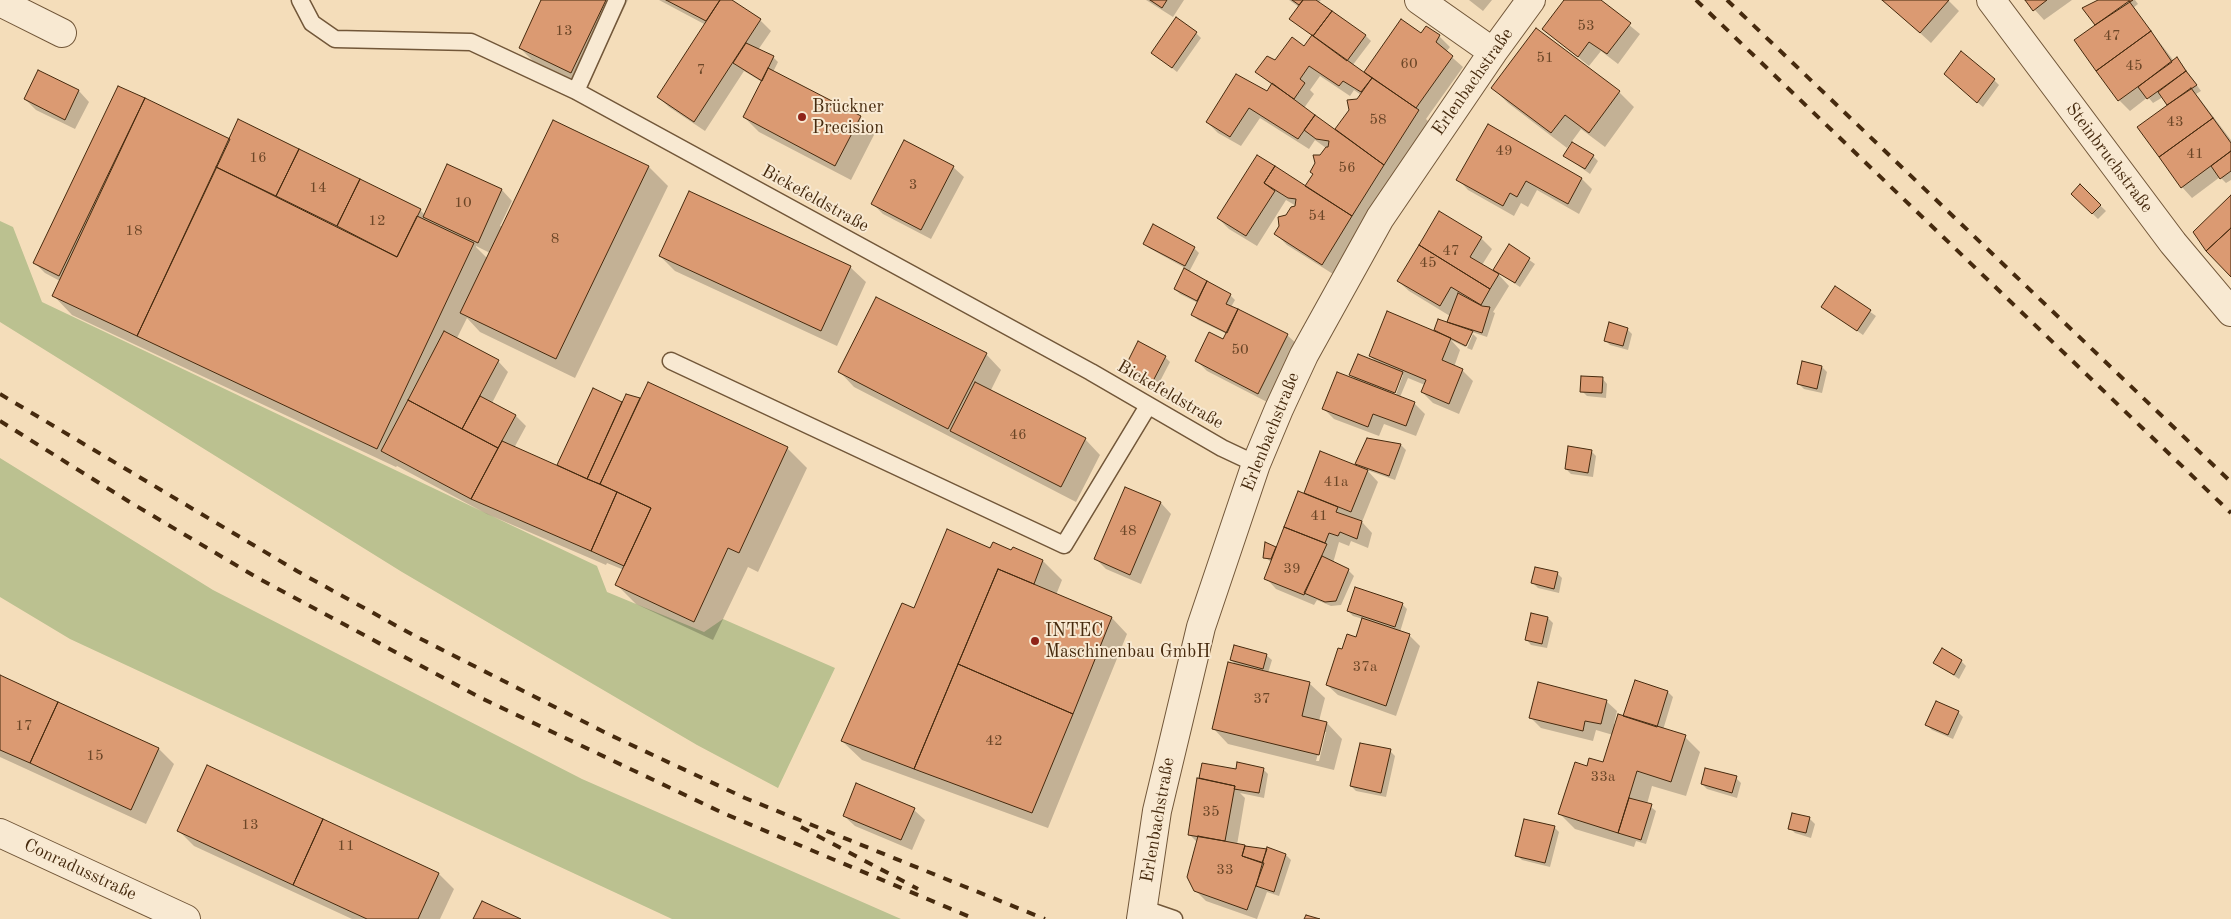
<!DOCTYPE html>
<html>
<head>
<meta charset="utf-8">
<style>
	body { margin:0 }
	canvas { display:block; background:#f4ddba }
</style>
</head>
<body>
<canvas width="2231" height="919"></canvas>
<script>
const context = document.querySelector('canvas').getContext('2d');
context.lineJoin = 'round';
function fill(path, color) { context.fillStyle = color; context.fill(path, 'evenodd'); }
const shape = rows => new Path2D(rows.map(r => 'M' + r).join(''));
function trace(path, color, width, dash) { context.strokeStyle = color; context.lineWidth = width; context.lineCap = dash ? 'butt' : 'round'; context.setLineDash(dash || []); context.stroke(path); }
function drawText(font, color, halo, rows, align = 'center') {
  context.font = font + ' "Old Standard TT",serif'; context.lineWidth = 4; context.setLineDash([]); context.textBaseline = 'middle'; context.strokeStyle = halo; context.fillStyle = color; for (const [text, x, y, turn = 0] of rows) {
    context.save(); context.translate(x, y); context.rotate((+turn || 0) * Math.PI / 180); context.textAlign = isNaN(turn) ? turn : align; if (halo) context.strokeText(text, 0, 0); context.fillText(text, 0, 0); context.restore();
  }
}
fill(shape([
	[0,221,13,227,42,302,597,566,607,592,704,632,723,619,835,668,778,788,697,745,402,572,0,322],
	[0,458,213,590,582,779,901,919,672,919,70,639,0,597]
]), '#bbc190');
fill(shape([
	[543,0,628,0,586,88,535,63,520,48],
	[659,0,731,0,760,20,771,31,758,50,773,57,778,62,773,72,860,117,875,133,851,180,759,132,744,117,762,82,744,71,705,131,669,107,658,97,706,25],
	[1146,0,1184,0,1173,17],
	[1289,0,1321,0,1318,3,1366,36,1371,41,1352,66,1364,74,1401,20,1421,35,1426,27,1439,36,1450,47,1446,52,1463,67,1426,119,1429,122,1333,274,1287,245,1276,234,1287,216,1298,207,1286,200,1257,246,1229,229,1218,218,1257,157,1305,187,1314,175,1326,148,1315,140,1309,149,1260,118,1241,146,1218,133,1207,122,1267,93,1272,85,1257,72,1304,47,1313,36,1296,24,1299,7],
	[1320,76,1350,96,1354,90,1361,95,1336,131,1304,108,1314,94,1310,90],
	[1469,0,1492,0,1483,11],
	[1565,0,1599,0,1640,34,1618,64,1601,51,1589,66,1543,29],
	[1884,0,1948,0,1959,11,1931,43],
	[2026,0,2072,0,2044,20],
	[2100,0,2135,0,2138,4,2133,8,2174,61,2177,59,2182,64,2201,91,2196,94,2231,140,2231,180,2226,183,2220,177,2192,198,2182,187,2169,105,2163,97,2153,103,2148,97,2130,111,2119,100,2076,41,2097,26,2084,9],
	[1196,33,1201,38,1177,72,1153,53],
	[39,71,79,91,89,102,75,129,36,110,25,99],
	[1950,79,1994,80,1999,85,1983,107],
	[119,88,230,140,420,210,425,215,448,165,502,190,512,201,500,226,503,227,554,121,649,167,668,186,575,378,480,332,467,318,457,338,498,361,508,372,492,403,516,416,526,426,514,448,562,469,558,464,593,389,623,404,640,401,648,383,787,448,807,468,758,572,748,567,713,640,636,604,617,585,624,570,607,563,606,565,487,514,397,466,396,467,72,315,53,295,60,281,45,273,35,263],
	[476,246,490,253,487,258,476,247],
	[1493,88,1619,92,1634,107,1605,147,1581,129,1567,148,1508,103],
	[1488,126,1582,179,1592,189,1579,214,1537,190,1528,207,1521,203,1514,216,1468,190,1458,179],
	[1565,156,1593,156,1598,161,1590,174],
	[953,167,964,177,931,239,883,214,873,204],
	[2080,186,2106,211,2098,219,2072,194],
	[1440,213,1481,238,1492,249,1482,265,1499,275,1509,286,1493,312,1495,313,1487,337,1472,332,1465,347,1451,340,1460,350,1454,367,1462,370,1473,381,1459,414,1433,403,1422,392,1425,385,1408,378,1400,397,1414,403,1425,414,1416,436,1384,424,1379,436,1334,419,1324,409,1356,380,1351,375,1377,363,1370,356,1441,336,1435,330,1447,324,1450,316,1409,291,1398,281],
	[1401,375,1403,375,1394,400,1391,399],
	[1144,243,1194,248,1199,253,1189,272,1230,295,1235,300,1231,307,1287,335,1298,345,1269,403,1207,371,1197,361,1224,341,1227,334,1198,320,1193,315,1198,303,1180,294,1175,289,1185,268,1149,248],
	[1509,246,1535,264,1520,287,1494,270],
	[660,256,850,267,866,282,837,346,675,271],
	[1836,288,1876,316,1863,335,1823,307],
	[1627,329,1632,334,1628,350,1610,345,1605,340],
	[1473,334,1477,338,1472,350,1467,348],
	[986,354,1001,370,990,392,1085,439,1100,455,1076,502,854,387,839,371],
	[1165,357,1170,362,1157,387,1130,374,1125,369],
	[1822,367,1827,372,1822,393,1804,389,1799,384],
	[1602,378,1607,384,1606,398,1587,396,1582,391],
	[1367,439,1401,445,1406,450,1395,480,1367,470,1378,482,1362,522,1372,533,1368,548,1351,541,1349,546,1339,542,1333,563,1348,570,1354,576,1341,605,1331,606,1317,600,1314,605,1276,589,1266,578,1272,563,1265,557,1275,548,1277,550,1299,493,1304,494,1321,452,1362,469,1357,464],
	[1591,451,1596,456,1593,477,1571,474,1566,469],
	[1126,488,1161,503,1171,514,1141,584,1106,569,1096,559],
	[991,549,1012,552,1013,549,1043,561,1062,580,1056,595,1112,618,1127,634,1048,828,862,760,842,741,915,610],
	[1557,573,1562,578,1559,593,1538,588,1533,583],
	[1402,604,1407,609,1400,632,1409,635,1420,646,1396,716,1338,695,1327,685,1342,651,1356,639,1363,619,1353,616,1348,611],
	[1548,618,1553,623,1547,648,1531,645,1526,639],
	[1266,655,1272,660,1268,673,1309,683,1325,698,1319,721,1327,723,1342,739,1334,770,1228,744,1213,728,1236,665,1231,660],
	[1324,732,1326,732,1319,761,1316,761],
	[1961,661,1966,666,1959,679,1935,663],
	[0,676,159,749,174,764,146,824,0,757],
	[1636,681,1668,692,1673,697,1663,730,1685,737,1700,752,1686,796,1652,786,1647,804,1656,811,1646,844,1636,841,1634,847,1575,829,1560,814,1587,767,1604,764,1613,735,1596,730,1593,741,1541,728,1530,717,1606,701,1617,711,1614,724,1616,725,1624,718],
	[1958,712,1963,717,1953,739,1932,730,1927,725],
	[1390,751,1395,756,1386,797,1356,791,1351,786],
	[1263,769,1268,774,1264,798,1240,793,1245,798,1237,845,1267,850,1268,849,1286,855,1291,860,1279,896,1267,892,1257,919,1206,901,1195,890,1197,842,1190,835,1203,780,1200,777,1237,771],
	[1736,778,1741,783,1737,798,1707,789,1702,784],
	[914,810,925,820,912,850,855,826,844,816],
	[1809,818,1815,824,1811,838,1795,833,1790,828],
	[1554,827,1559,832,1550,867,1522,860,1517,855],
	[178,830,439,874,454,889,440,919,352,919,194,846]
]), '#0003');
const building = shape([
	[541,0,606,0,571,73,519,48,541,0],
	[666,0,720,0,706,21,666,0],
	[720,0,732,0,761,19,694,122,657,97,720,0],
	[1150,0,1167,0,1162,8,1150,0],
	[1292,0,1303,0,1299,5,1292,0],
	[1303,0,1316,0,1332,11,1313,36,1289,19,1303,0],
	[1564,0,1601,0,1631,23,1607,54,1589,42,1578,57,1542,29,1564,0],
	[1882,0,1949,0,1920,33,1882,0],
	[2025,0,2047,0,2033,11,2025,0],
	[2098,0,2133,0,2095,25,2082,8,2098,0],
	[2129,1,2151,31,2096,71,2074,40,2129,1],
	[1332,11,1366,35,1347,61,1313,36,1332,11],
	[1176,17,1197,32,1172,68,1151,53,1176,17],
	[1401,19,1421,33,1426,26,1440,35,1436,42,1453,56,1416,108,1364,72,1401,19],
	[1536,28,1620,91,1589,133,1565,115,1551,133,1491,88,1536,28],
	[2151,31,2172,62,2118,101,2096,71,2151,31],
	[1312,35,1372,78,1361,92,1343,81,1339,86,1309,66,1300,79,1305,83,1294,99,1255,72,1267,56,1275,60,1292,37,1304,46,1312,35],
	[746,43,774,56,762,81,733,63,746,43],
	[1961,51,1995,79,1977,103,1944,74,1961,51],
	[2177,57,2186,71,2147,99,2138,87,2177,57],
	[768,68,861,116,835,166,743,117,768,68],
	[38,70,79,90,65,120,24,99,38,70],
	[2186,71,2197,85,2167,105,2158,92,2186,71],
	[1236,74,1267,91,1272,83,1315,115,1298,139,1249,108,1230,137,1206,122,1236,74],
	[1372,78,1419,110,1384,165,1335,129,1349,110,1347,100,1357,99,1372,78],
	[118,86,145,98,59,276,33,263,118,86],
	[2191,88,2213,118,2159,157,2137,127,2191,88],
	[145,98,230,139,137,336,52,296,145,98],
	[1315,115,1384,165,1352,216,1305,186,1313,174,1310,172,1315,163,1313,155,1320,155,1326,147,1328,147,1329,141,1316,139,1304,130,1315,115],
	[2213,118,2231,143,2231,151,2181,188,2159,157,2213,118],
	[238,119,299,149,276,196,216,167,238,119],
	[553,120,649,166,556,359,460,313,553,120],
	[1488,124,1582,178,1568,204,1526,181,1517,197,1510,193,1503,206,1456,180,1488,124],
	[904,140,954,166,921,230,871,204,904,140],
	[1572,142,1594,155,1585,169,1563,156,1572,142],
	[299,149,360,179,337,226,276,196,299,149],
	[2231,151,2231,171,2220,179,2211,166,2231,151],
	[1257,155,1275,166,1264,183,1275,191,1246,236,1217,218,1257,155],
	[447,164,502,189,478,243,423,217,447,164],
	[1275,166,1352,216,1322,265,1274,234,1279,226,1278,217,1286,215,1291,207,1295,206,1296,199,1288,198,1264,183,1275,166],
	[216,167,397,257,417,216,474,243,377,449,137,336,216,167],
	[360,179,421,209,397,257,337,226,360,179],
	[2080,184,2101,205,2092,214,2071,194,2080,184],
	[689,191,851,266,821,331,659,256,689,191],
	[2231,195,2231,228,2206,251,2193,232,2231,195],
	[1439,211,1482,237,1470,257,1499,274,1490,289,1419,245,1439,211],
	[1153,224,1195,247,1185,266,1143,244,1153,224],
	[2231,228,2231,277,2206,251,2231,228],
	[1509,244,1530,258,1515,283,1493,270,1509,244],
	[1419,245,1490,289,1481,305,1451,287,1440,306,1397,281,1419,245],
	[1184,268,1207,281,1197,301,1174,289,1184,268],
	[1207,281,1231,294,1226,304,1238,309,1227,333,1191,315,1207,281],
	[1835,286,1871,310,1857,331,1821,307,1835,286],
	[1458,293,1482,306,1490,307,1482,333,1447,322,1458,293],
	[876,297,987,353,948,429,838,372,876,297],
	[1238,309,1288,334,1258,394,1195,361,1209,332,1223,339,1238,309],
	[1387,311,1451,338,1442,360,1463,369,1449,404,1421,392,1426,380,1369,356,1387,311],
	[1438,319,1473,331,1466,346,1434,330,1438,319],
	[1609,322,1628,328,1623,346,1604,341,1609,322],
	[444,331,499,360,462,429,408,400,444,331],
	[1138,341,1166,356,1152,383,1124,369,1138,341],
	[1358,354,1403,372,1395,393,1349,375,1358,354],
	[1802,361,1822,366,1817,389,1797,384,1802,361],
	[1337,372,1415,402,1406,426,1373,414,1368,427,1322,409,1337,372],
	[1581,376,1603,377,1602,393,1580,392,1581,376],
	[648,382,788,447,739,553,728,548,694,622,615,585,651,508,600,484,648,382],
	[975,382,1086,438,1061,487,950,431,975,382],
	[593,388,622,402,587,479,557,465,593,388],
	[626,394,640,398,600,484,587,479,626,394],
	[480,396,516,415,498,448,462,429,480,396],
	[408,400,498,448,471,499,381,451,408,400],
	[1367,438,1401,444,1389,476,1355,464,1367,438],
	[502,441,617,492,591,551,471,499,502,441],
	[1568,446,1592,450,1588,473,1565,469,1568,446],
	[1320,451,1368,470,1351,512,1304,493,1320,451],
	[1125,487,1161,502,1130,575,1094,559,1125,487],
	[1298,491,1338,507,1336,512,1362,521,1357,539,1340,532,1338,536,1329,533,1325,543,1284,527,1298,491],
	[617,492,651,508,624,566,591,551,617,492],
	[1284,527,1327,544,1304,595,1264,579,1284,527],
	[947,529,990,548,993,542,1011,550,1013,547,1043,560,1034,584,998,569,914,769,841,741,902,603,914,608,947,529],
	[1265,542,1276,547,1271,559,1263,558,1265,542],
	[1322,556,1349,569,1336,601,1325,602,1304,593,1322,556],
	[1535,567,1558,572,1554,589,1531,583,1535,567],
	[998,569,1112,617,1073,714,958,664,998,569],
	[1355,587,1403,603,1395,627,1347,611,1355,587],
	[1531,613,1548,617,1542,644,1525,640,1531,613],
	[1362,618,1410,634,1386,706,1326,685,1338,648,1342,649,1347,634,1356,637,1362,618],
	[1234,645,1267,654,1263,669,1230,660,1234,645],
	[1942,648,1962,660,1954,675,1933,663,1942,648],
	[1228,662,1310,682,1302,716,1327,722,1319,755,1212,729,1228,662],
	[958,664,1073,714,1032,813,914,769,958,664],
	[0,675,58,702,30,763,0,750,0,675],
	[1635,680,1668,691,1657,727,1623,716,1635,680],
	[1538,682,1607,700,1601,724,1585,721,1583,731,1529,718,1538,682],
	[1936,701,1959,711,1948,735,1925,725,1936,701],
	[58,702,159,748,131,810,30,763,58,702],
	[1618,714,1686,735,1671,782,1637,771,1618,833,1558,814,1575,762,1587,766,1589,758,1603,762,1618,714],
	[1360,743,1391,749,1381,793,1350,786,1360,743],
	[1237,762,1264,768,1259,793,1234,789,1235,786,1199,778,1202,763,1236,769,1237,762],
	[207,765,323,819,293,885,177,831,207,765],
	[1705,768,1737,776,1732,793,1701,784,1705,768],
	[1197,778,1235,786,1225,841,1188,835,1197,778],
	[856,783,915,808,901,840,843,816,856,783],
	[1629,798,1652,804,1641,840,1618,833,1629,798],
	[1792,813,1810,817,1806,833,1788,829,1792,813],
	[323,819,439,873,418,919,367,919,293,885,323,819],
	[1524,819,1555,826,1545,863,1515,856,1524,819],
	[1198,836,1245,845,1242,856,1264,863,1247,910,1194,891,1187,877,1198,836],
	[1245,846,1267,849,1262,863,1242,856,1245,846],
	[1267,847,1286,854,1274,892,1256,886,1267,847],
	[482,901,521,919,473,919,482,901],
	[1306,915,1320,919,1304,919,1306,915]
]);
fill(building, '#db9a72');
trace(building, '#462a0e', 1);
const lane = shape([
	[300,0,312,23,335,39,471,42,576,91,1091,372,1222,448,1256,464],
	[576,91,617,0],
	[671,361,1064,545,1148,406],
	[1142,908,1174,919]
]);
const street = shape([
	[1419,0,1493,52],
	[1991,0,2173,243,2231,312],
	[0,2,62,33],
	[0,833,186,919],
	[1141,919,1157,811,1201,627,1256,464,1279,409,1304,355,1380,218,1493,52,1531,0]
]);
trace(lane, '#725739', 19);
trace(street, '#725739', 30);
trace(lane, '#f8e9d2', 16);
trace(street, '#f8e9d2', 28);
trace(shape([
	[1696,0,2231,513],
	[1727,0,2231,482],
	[0,394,297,571,415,636,608,734,745,798,1045,919],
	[0,421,128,501,256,577,481,698,723,813,975,919],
	[801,827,918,889]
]), '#462a0e', 4, [9, 9]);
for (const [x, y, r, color] of [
	[802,117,5,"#8f2418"],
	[1035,641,5,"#8f2418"]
]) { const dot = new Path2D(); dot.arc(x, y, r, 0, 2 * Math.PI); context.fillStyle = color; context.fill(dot); trace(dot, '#f8e9d2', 2); }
drawText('15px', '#6b4627', null, [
	["53",1586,26],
	["13",564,31],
	["47",2112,36],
	["51",1545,58],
	["60",1409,64],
	["45",2134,66],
	["7",701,70],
	["58",1378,120],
	["43",2175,122],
	["49",1504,151],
	["41",2195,154],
	["16",258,158],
	["56",1347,168],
	["3",913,185],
	["14",318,188],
	["10",463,203],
	["54",1317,216],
	["12",377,221],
	["18",134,231],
	["8",555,239],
	["47",1451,251],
	["45",1428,263],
	["50",1240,350],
	["46",1018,435],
	["41a",1336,482],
	["41",1319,516],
	["48",1128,531],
	["39",1292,569],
	["37a",1365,667],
	["37",1262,699],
	["17",24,726],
	["42",994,741],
	["15",95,756],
	["33a",1603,777],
	["35",1211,812],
	["13",250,825],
	["11",346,846],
	["33",1225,870]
]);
drawText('18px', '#462a0e', '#f8e9d2', [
	["Erlenbachstraße",1473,82,-55],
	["Steinbruchstraße",2109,158,53],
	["Bickefeldstraße",815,199,29],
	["Bickefeldstraße",1170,395,30],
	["Erlenbachstraße",1271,432,-68],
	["Erlenbachstraße",1158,820,-80],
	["Conradusstraße",80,870,25]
]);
drawText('18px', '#462a0e', '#f8e9d2', [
	["Brückner",812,107],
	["Precision",812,128],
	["INTEC",1045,631],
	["Maschinenbau GmbH",1045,652]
], 'left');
</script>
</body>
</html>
